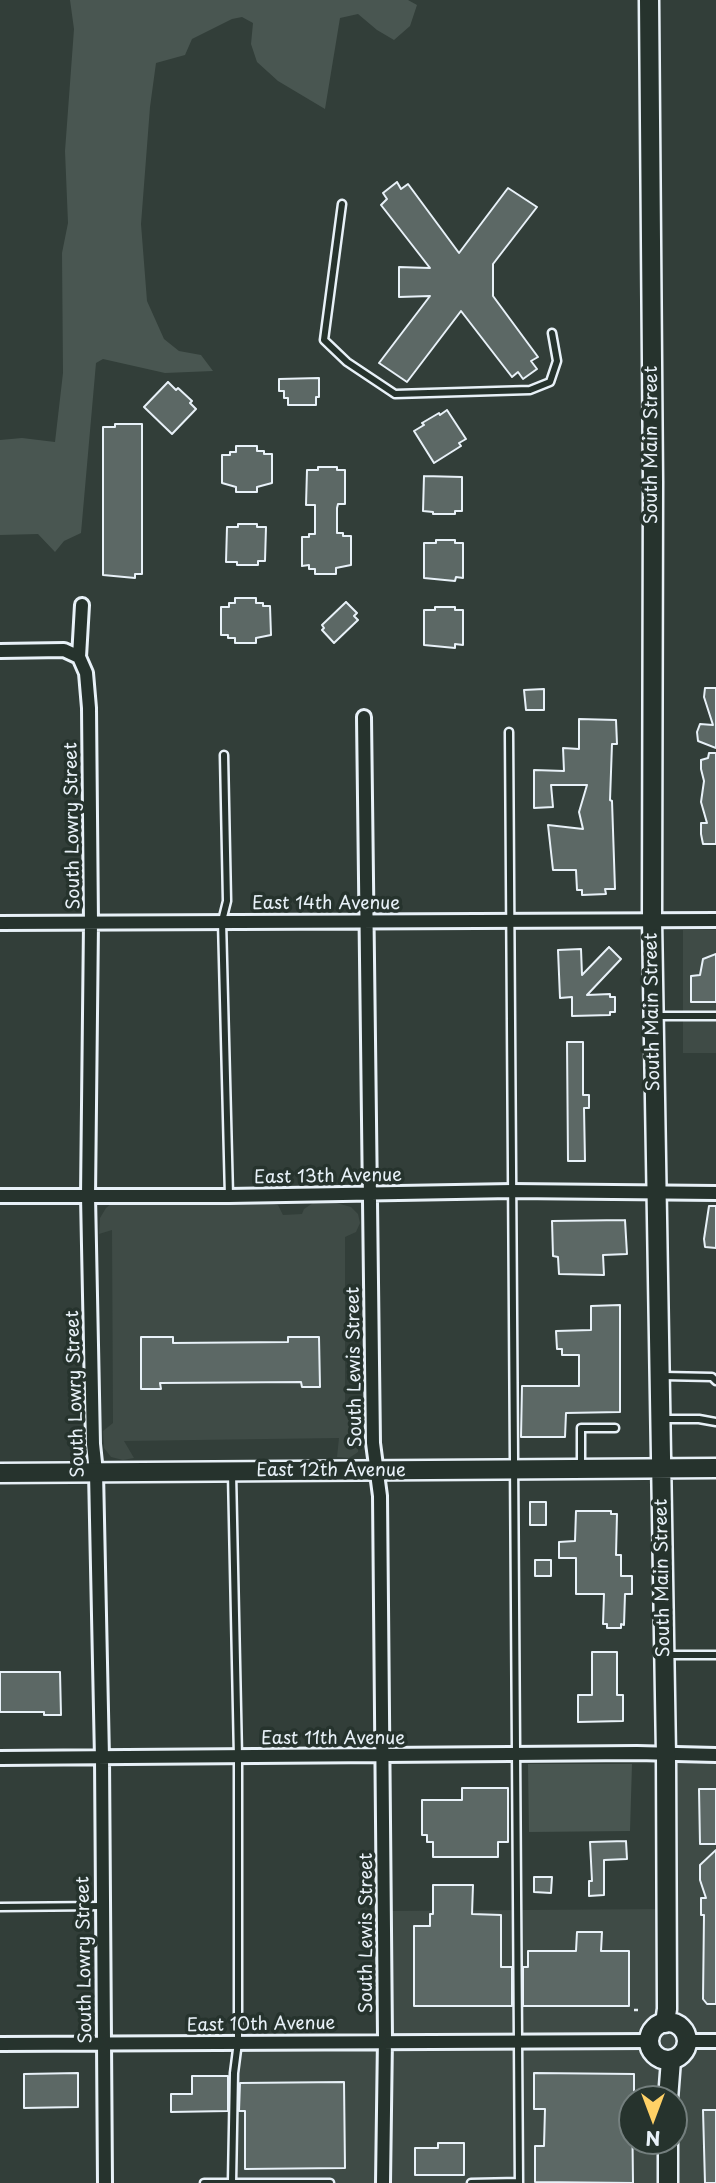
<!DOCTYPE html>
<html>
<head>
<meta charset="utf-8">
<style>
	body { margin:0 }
	#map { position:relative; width:716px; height:2183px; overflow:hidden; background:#323e39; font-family:"Playpen Sans",sans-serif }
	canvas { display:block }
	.north { position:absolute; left:618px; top:2085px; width:70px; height:70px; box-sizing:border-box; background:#26332d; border:2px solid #747f7e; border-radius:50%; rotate:180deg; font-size:19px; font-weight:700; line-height:28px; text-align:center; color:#e8f1f8 }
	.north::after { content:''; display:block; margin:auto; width:24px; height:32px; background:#ffd166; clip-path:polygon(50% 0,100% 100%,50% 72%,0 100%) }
</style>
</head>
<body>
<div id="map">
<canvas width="716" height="2183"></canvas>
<div class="north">N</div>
</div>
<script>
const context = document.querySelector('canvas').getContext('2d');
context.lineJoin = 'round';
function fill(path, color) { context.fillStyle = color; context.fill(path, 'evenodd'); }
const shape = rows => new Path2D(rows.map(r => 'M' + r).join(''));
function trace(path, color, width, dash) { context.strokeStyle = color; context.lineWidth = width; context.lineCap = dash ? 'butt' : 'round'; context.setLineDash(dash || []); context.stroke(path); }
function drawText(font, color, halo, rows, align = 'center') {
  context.font = font + ' "Playpen Sans",sans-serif'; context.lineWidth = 7; context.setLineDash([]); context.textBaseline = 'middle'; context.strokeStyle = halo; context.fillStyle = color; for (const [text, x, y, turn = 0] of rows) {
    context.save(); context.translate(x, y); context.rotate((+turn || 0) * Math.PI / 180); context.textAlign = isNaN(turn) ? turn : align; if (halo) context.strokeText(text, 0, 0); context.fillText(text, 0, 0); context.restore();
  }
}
fill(shape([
	[683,930,716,930,716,1053,683,1053],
	[316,1201,333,1202,351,1207,358,1214,360,1223,356,1232,345,1237,345,1414,349,1420,359,1414,362,1415,358,1452,349,1458,337,1457,339,1438,124,1441,134,1458,123,1460,111,1457,104,1448,103,1431,113,1423,112,1230,99,1234,100,1218,106,1208,111,1204,269,1203,278,1205,283,1215,302,1214,304,1209],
	[666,1752,716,1753,716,2183,204,2183,231,2182,238,2042,385,2038,384,1911,663,1909],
	[632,2099,674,2099,674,2141,632,2141]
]), '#3f4b46');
fill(shape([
	[70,0,408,0,417,5,410,26,394,40,377,30,358,14,340,18,325,109,278,81,257,62,251,44,253,23,242,17,232,19,192,39,185,55,156,63,150,107,141,224,147,301,164,339,179,351,201,355,213,371,165,373,103,359,96,363,81,533,64,541,55,552,38,534,0,535,0,440,22,438,55,442,63,373,62,253,68,223,65,151,74,29],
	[528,1764,632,1764,630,1831,529,1832]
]), '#495651');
const building = shape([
	[397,182,401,189,408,184,459,253,508,188,537,207,493,264,493,296,538,357,531,361,537,369,523,379,518,372,512,377,461,311,407,382,379,363,430,296,399,297,399,267,430,268,381,205,387,199,383,193,397,182],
	[319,378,319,397,316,397,316,405,288,405,288,398,284,398,284,391,279,391,279,379,319,378],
	[168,382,176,390,178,388,192,401,190,403,196,409,172,434,144,407,168,382],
	[447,410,466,439,459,443,461,446,434,463,414,431,424,425,422,423,439,413,440,415,447,410],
	[115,424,142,424,142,574,135,574,135,578,103,575,103,427,115,427,115,424],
	[236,446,257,446,257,451,264,451,264,454,272,454,272,483,257,487,257,492,236,492,236,487,222,483,222,455,230,455,230,452,236,452,236,446],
	[318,467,337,467,337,470,345,470,345,504,338,504,337,508,337,533,343,533,343,536,351,536,351,565,336,568,336,574,315,574,315,569,309,569,309,565,302,566,302,537,309,537,309,534,315,534,315,505,306,505,307,470,318,470,318,467],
	[424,476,462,477,462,511,455,511,455,514,433,514,433,512,423,511,424,476],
	[238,524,257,524,257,527,266,527,265,561,258,561,258,565,237,565,237,562,226,562,227,527,238,527,238,524],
	[436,540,455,540,455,543,463,543,463,578,456,577,455,581,424,578,424,543,436,543,436,540],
	[235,598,256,598,256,603,263,603,263,606,270,606,271,635,256,638,256,643,235,643,235,638,228,638,228,635,221,635,221,607,229,607,229,603,235,603,235,598],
	[346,602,357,613,354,616,358,620,334,643,322,630,324,628,322,625,346,602],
	[435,607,455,607,455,610,463,610,463,645,455,644,455,648,424,645,424,610,435,610,435,607],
	[705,688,716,688,716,748,698,741,697,732,700,724,713,725,704,697,705,688],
	[544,689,544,710,526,710,524,690,544,689],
	[579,719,616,720,617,744,612,744,610,800,612,801,615,889,605,889,606,894,582,895,582,890,577,890,576,870,553,870,548,825,583,829,579,812,587,785,551,785,553,807,534,808,534,770,564,771,563,748,579,749,579,719],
	[709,753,716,753,716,844,703,844,701,834,701,823,707,823,701,802,704,781,701,769,701,760,708,758,709,753],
	[609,947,621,959,587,995,610,994,610,997,615,997,615,1012,610,1012,610,1015,572,1016,572,997,560,998,558,950,581,949,582,975,609,947],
	[716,954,716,1002,691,1002,691,976,700,975,703,959,716,954],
	[567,1042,583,1042,583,1095,589,1095,589,1108,584,1108,585,1161,568,1161,567,1042],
	[709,1206,716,1206,716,1248,705,1247,704,1239,709,1206],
	[625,1220,627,1254,603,1255,604,1275,559,1274,558,1257,553,1256,552,1221,625,1220],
	[620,1305,620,1412,566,1413,565,1437,521,1437,522,1386,579,1386,579,1355,562,1355,562,1349,557,1349,556,1331,591,1330,591,1306,620,1305],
	[141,1337,173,1337,173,1343,288,1342,288,1337,319,1337,320,1387,302,1387,301,1382,160,1383,161,1389,141,1389,141,1337],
	[530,1502,546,1502,546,1525,530,1525,530,1502],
	[576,1511,611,1511,611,1514,617,1514,616,1555,621,1555,621,1576,632,1576,632,1594,625,1594,624,1625,621,1624,621,1628,607,1628,607,1624,603,1624,604,1594,576,1594,576,1558,559,1558,559,1542,575,1541,576,1511],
	[535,1560,551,1560,551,1576,535,1576,535,1560],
	[592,1652,617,1652,617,1695,623,1695,623,1721,578,1722,578,1695,592,1695,592,1652],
	[0,1672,60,1672,61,1715,44,1715,44,1712,0,1712,0,1672],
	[462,1788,508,1788,508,1842,498,1842,498,1857,433,1857,433,1842,427,1842,427,1835,422,1835,422,1800,462,1800,462,1788],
	[699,1789,716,1789,716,1844,700,1844,699,1789],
	[626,1841,627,1859,604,1860,604,1895,589,1896,589,1881,592,1881,590,1842,626,1841],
	[716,1850,716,2004,707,2004,703,1999,704,1915,701,1915,701,1898,706,1898,700,1880,700,1865,716,1850],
	[534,1877,552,1877,551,1893,534,1892,534,1877],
	[433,1885,473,1885,472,1914,501,1915,501,1967,512,1967,512,2006,414,2006,414,1926,430,1926,430,1914,433,1914,433,1885],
	[577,1932,602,1932,601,1951,629,1951,629,2006,523,2006,523,1967,528,1967,528,1951,576,1951,577,1932],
	[78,2073,78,2107,24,2108,24,2074,78,2073],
	[534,2073,634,2074,634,2099,632,2099,633,2183,535,2182,535,2146,544,2146,545,2109,534,2109,534,2073],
	[192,2076,228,2076,228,2111,171,2112,171,2094,192,2094,192,2076],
	[344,2082,345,2168,245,2169,245,2111,239,2111,240,2083,344,2082],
	[703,2110,716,2110,716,2183,705,2183,703,2110],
	[438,2143,464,2143,464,2175,415,2175,415,2148,438,2148,438,2143]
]);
fill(building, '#5c6865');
trace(building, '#e8f1f8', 2);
const lane = shape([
	[342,204,324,340,347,362,395,394,530,390,550,382,557,361,552,333],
	[509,732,519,2183],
	[224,755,227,901,222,921,229,1196],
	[655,1016,716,1016],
	[663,1376,712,1377,716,1381],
	[662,1419,699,1419,716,1422],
	[581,1467,581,1428,615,1428],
	[666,1655,716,1655],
	[0,1907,102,1906],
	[232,2182,234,2073,238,2042,238,1757,232,1473],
	[204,2183,330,2183],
	[471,2183,519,2182]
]);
const street = shape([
	[82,605,79,657,86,673,89,708,91,923,88,1196,93,1444,96,1472,102,1758,105,2183],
	[0,651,64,650,79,657],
	[364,717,373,1443,380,1496,385,2038,383,2183],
	[0,923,716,920],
	[0,1196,229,1196,512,1191,716,1193],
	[0,1758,637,1753,716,1755],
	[687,2041,716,2041],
	[0,2044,649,2041]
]);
const secondary = shape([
	[649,0,653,481,652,920,666,1754,667,2009,665,2023],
	[0,1473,716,1468],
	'649 2041a19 19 0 1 1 38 0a19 19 0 1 1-38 0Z',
	[668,2099,671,2060],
	[668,2183,668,2141]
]);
trace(lane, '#e8f1f8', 11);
trace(street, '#e8f1f8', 18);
trace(secondary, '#e8f1f8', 23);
trace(shape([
	[634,2010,638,2010]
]), '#e8f1f8', 2.5, [5, 5]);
trace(lane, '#26332d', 6);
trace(street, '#26332d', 12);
trace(secondary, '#26332d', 18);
drawText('18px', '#e8f1f8', '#26332d', [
	["South Main Street",652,445,-90],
	["South Lowry Street",73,826,-91],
	["East 14th Avenue",326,904],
	["South Main Street",653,1012,-91],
	["East 13th Avenue",328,1177,-1],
	["South Lewis Street",355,1367,-91],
	["South Lowry Street",76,1394,-92],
	["East 12th Avenue",331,1471],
	["South Main Street",663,1578,-91],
	["East 11th Avenue",333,1739],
	["South Lewis Street",367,1933,-90],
	["South Lowry Street",85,1960,-91],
	["East 10th Avenue",261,2025,-1]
]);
</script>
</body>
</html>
